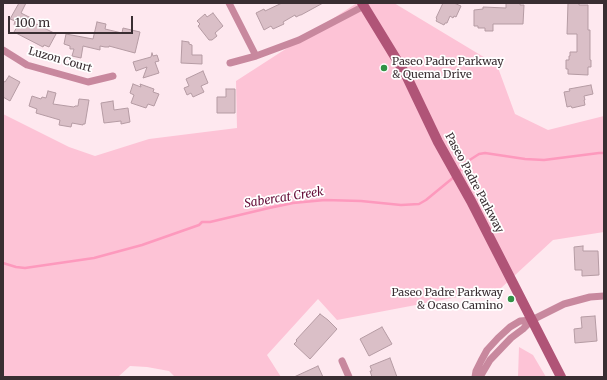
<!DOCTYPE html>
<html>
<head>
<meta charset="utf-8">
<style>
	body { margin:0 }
	#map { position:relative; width:607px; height:380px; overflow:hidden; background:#fee8ef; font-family:Merriweather,serif }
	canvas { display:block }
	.frame { position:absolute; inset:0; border:4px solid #392e32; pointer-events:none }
	.scale { position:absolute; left:8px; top:16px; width:125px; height:18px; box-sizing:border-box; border:2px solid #392e32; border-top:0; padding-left:5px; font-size:12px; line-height:14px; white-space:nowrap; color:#392e32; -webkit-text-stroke:3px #fff; paint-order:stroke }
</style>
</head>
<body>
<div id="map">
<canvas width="607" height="380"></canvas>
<div class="frame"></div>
<div class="scale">100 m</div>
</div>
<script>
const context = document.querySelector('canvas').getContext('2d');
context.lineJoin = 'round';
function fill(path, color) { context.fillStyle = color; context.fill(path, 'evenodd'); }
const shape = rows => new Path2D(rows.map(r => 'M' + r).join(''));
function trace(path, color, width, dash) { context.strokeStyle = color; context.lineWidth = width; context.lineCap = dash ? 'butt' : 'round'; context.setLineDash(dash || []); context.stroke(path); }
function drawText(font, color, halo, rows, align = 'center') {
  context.font = font + ' Merriweather,serif'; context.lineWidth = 3.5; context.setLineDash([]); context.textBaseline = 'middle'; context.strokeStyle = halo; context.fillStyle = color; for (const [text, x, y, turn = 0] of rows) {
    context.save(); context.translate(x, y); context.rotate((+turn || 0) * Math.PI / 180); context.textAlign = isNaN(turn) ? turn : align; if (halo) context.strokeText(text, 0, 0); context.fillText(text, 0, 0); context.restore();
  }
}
fill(shape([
	[357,3,394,3,497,65,515,114,548,130,604,116,604,232,553,240,500,289,337,320,318,299,267,355,281,377,175,377,169,371,147,367,130,366,118,377,3,377,3,114,69,147,95,156,149,139,237,128,236,81],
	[519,347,533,355,546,377,518,377]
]), '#fdc3d6');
trace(shape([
	[459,172,465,163,479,154,485,153,525,159,544,160,599,153,604,153],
	[3,263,16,267,25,268,94,258,142,245,199,225,202,222,210,222,269,208,293,203,325,200,361,201,401,205,419,204,426,200,454,177]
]), '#fd99bd', 2.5);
const building = shape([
	[19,3,26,3,21,13,31,18,30,21,56,34,49,47,44,45,43,47,14,32,17,27,14,25,15,21,10,19,19,3],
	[282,3,323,3,301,15,300,15,296,17,295,15,283,22,284,24,273,29,271,26,264,30,256,13,264,9,265,11,282,3],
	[443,3,454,3,461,6,456,17,454,16,453,18,450,16,447,23,445,23,444,25,436,21,437,19,436,18,443,3],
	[506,3,520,3,520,5,524,5,523,24,493,24,493,31,485,31,485,28,478,28,478,26,474,26,474,10,483,9,483,7,506,8,506,3],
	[568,3,579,3,579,5,588,5,588,30,590,30,590,60,591,60,591,67,588,67,588,75,568,74,568,69,566,69,566,60,569,60,569,56,570,56,570,52,577,52,577,34,567,34,568,3],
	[213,13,223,26,215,33,217,36,212,40,209,40,198,26,200,24,197,21,205,14,207,17,213,13],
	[97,22,106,24,105,29,122,33,123,28,140,32,135,53,109,46,109,47,105,47,100,46,100,50,83,46,81,58,72,56,74,49,70,49,70,46,64,44,66,34,93,39,97,22],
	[182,41,189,42,189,44,192,45,192,55,202,55,202,64,181,63,182,41],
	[152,53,153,56,157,55,159,61,155,62,159,73,143,78,147,67,136,71,133,62,151,57,152,53],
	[203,71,208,83,201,86,204,92,193,97,191,93,187,95,184,88,189,86,186,79,203,71],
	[9,76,20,82,10,101,3,97,3,81,5,82,9,76],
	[133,84,141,87,140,84,154,89,153,92,159,94,154,106,148,104,146,108,131,103,134,95,130,93,133,84],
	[591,85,593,94,584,96,585,100,584,100,585,105,572,108,571,106,567,107,564,92,570,91,569,89,591,85],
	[226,89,235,89,235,113,217,113,217,97,226,97,226,89],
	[48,91,56,93,53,104,74,107,75,106,78,106,79,99,89,100,85,124,83,124,83,125,72,123,71,127,59,125,60,120,36,113,37,109,29,106,32,96,41,99,42,97,46,98,48,91],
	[113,101,114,110,128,108,130,122,121,124,121,121,104,123,101,103,113,101],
	[583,246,583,251,598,251,599,275,582,276,582,270,575,270,574,247,583,246],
	[320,314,328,320,337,329,310,359,294,344,297,341,296,340,320,314],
	[595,316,597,341,575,343,574,329,582,328,581,317,595,316],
	[382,327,392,344,369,356,360,339,382,327],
	[390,358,397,377,372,377,370,371,372,371,370,366,390,358],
	[318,366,323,377,294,377,318,366]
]);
fill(building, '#dabfc7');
trace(building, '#b59ba3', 1);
trace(shape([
	[229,3,256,56],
	[3,50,27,65,88,82,113,76],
	[230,63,256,56,299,40,364,6],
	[342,361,349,377],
	[475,377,476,371,481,361,487,350,498,338,510,327,520,321,532,320],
	[480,377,490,360,511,338,523,329,532,320,564,304,590,297,604,296]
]), '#c8889e', 7);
trace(shape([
	[362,3,406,75,438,142,471,201,561,377]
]), '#b05477', 10);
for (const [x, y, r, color] of [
	[384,68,4,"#319246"],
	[511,299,4,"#319246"]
]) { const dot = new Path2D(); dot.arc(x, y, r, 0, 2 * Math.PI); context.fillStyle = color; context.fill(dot); trace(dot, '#fff', 1.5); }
drawText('11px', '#392e32', '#fff', [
	["Luzon Court",60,60,16],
	["Paseo Padre Parkway",474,183,62]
]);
drawText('11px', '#392e32', '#fff', [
	["Paseo Padre Parkway",392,62],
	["& Quema Drive",392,75],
	["Paseo Padre Parkway",503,293,"right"],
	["& Ocaso Camino",503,306,"right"]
], 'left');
drawText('italic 12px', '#640c37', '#fff', [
	["Sabercat Creek",284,198,-9]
]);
</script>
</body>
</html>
